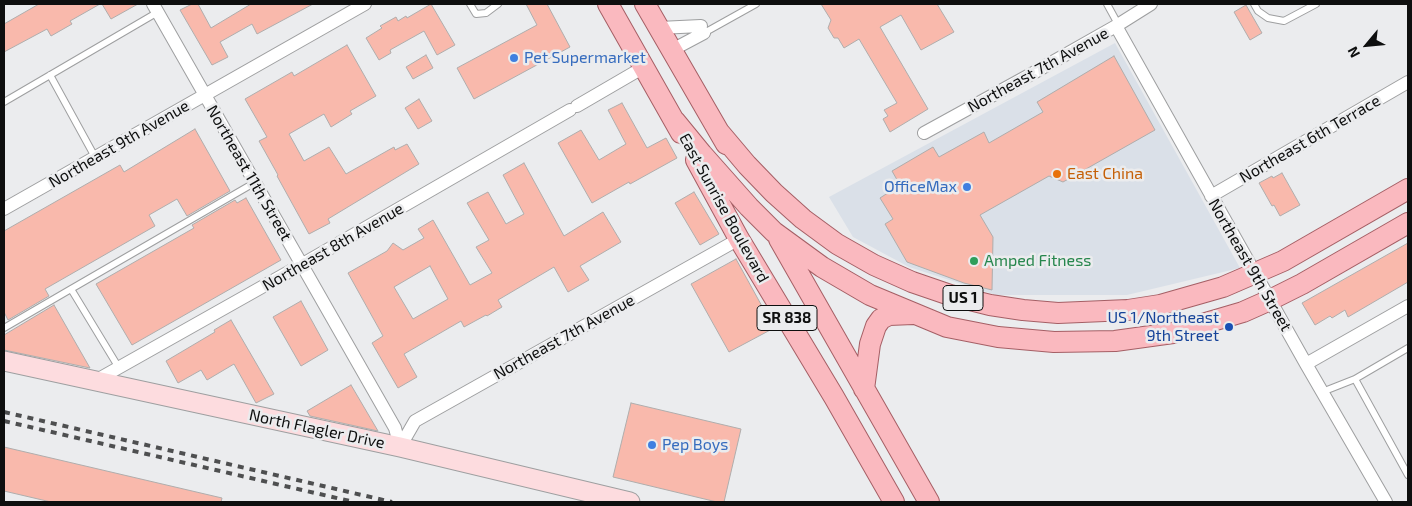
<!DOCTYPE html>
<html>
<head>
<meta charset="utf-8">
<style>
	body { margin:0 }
	#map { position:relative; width:1412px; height:506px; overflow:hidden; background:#ebecee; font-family:"Exo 2",sans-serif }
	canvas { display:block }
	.frame { position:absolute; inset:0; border:5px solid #0e0f0f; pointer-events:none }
	.north { position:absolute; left:1342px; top:20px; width:50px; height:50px; -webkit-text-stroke:4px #ebecee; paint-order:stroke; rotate:242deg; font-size:14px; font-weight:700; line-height:20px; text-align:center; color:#0e0f0f }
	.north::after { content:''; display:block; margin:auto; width:18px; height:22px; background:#0e0f0f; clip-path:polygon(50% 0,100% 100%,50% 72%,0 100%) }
</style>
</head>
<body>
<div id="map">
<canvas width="1412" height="506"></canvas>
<div class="frame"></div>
<div class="north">N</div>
</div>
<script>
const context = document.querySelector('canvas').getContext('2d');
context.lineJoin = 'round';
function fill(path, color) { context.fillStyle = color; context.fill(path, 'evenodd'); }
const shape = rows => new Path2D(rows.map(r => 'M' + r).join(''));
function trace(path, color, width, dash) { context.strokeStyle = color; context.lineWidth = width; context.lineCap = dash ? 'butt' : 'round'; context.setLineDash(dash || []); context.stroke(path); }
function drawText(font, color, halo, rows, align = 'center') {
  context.font = font + ' "Exo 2",sans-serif'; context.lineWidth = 5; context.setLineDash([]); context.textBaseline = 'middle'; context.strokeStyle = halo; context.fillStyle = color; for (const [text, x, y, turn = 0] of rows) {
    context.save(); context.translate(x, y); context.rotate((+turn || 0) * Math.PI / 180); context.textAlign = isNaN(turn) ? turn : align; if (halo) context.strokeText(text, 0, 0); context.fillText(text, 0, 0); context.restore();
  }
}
fill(shape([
	[1115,43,1240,268,1127,295,996,295,909,267,853,237,829,197]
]), '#dae0e8');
const building = shape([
	[39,4,100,4,70,21,72,24,51,36,47,29,4,52,4,24,39,4],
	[102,4,138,4,111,19,102,4],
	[192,4,198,4,211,28,251,4,313,4,257,34,252,24,220,42,228,57,212,65,180,10,192,4],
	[431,4,455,45,437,55,424,31,390,50,391,53,379,60,366,38,382,28,380,26,396,17,398,21,406,16,407,18,431,4],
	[526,4,547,4,570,47,474,99,457,68,537,25,526,4],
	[821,4,937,4,954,32,921,50,901,15,880,27,928,109,890,132,883,119,888,116,884,110,897,103,859,39,844,48,838,38,834,38,828,28,831,20,821,4],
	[1246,5,1262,33,1250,40,1234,12,1246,5],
	[347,45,376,96,350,111,352,114,331,127,324,114,289,134,304,161,329,147,346,174,394,147,395,150,407,144,419,164,328,219,330,223,309,234,277,176,278,175,259,141,267,137,245,99,292,72,294,76,347,45],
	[426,55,433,68,413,79,406,67,426,55],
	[1114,56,1155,130,1063,182,1049,176,980,215,993,237,992,290,964,283,907,262,885,224,893,219,880,198,900,185,892,171,933,147,939,157,984,132,989,143,1043,112,1037,102,1114,56],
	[419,99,432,121,418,129,405,108,419,99],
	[622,103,647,148,666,138,677,158,630,184,629,182,592,203,558,143,581,130,599,160,626,144,608,110,622,103],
	[195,129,230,191,187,216,177,199,149,215,155,226,45,289,49,296,8,320,4,312,4,231,120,165,124,172,195,129],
	[524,163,564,236,603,212,621,242,580,266,589,280,568,292,554,267,498,300,502,307,487,316,486,315,464,327,461,321,404,354,417,377,398,388,372,343,383,336,348,273,387,251,393,243,403,250,424,238,418,229,433,220,470,285,492,273,476,247,489,240,467,203,488,192,506,224,524,214,503,175,524,163],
	[430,266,448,299,413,319,394,287,430,266],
	[1282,173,1300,205,1280,216,1274,205,1272,206,1259,183,1272,176,1273,178,1282,173],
	[694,192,719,234,700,245,675,203,694,192],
	[246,198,281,260,132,345,96,284,194,228,192,225,235,200,237,203,246,198],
	[1408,243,1408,282,1348,317,1345,310,1332,318,1330,316,1315,325,1302,303,1408,243],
	[736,259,774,328,729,352,691,284,736,259],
	[301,301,328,350,301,366,273,317,301,301],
	[54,305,90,368,4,350,4,335,54,305],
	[231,320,274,394,256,403,234,364,207,380,201,370,178,383,166,361,215,332,214,330,231,320],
	[351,385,378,431,310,416,307,411,351,385],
	[631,403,741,429,724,502,717,502,613,477,631,403],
	[4,447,222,498,221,502,51,502,4,491,4,447]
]);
fill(building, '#f9b9ac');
trace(building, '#afadac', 1);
const lane = shape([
	[470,4,476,14,486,13,498,4],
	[1107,4,1118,24],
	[1254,4,1258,11,1268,18,1284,21,1316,4],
	[704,33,756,4],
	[50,75,95,157],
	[4,102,158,12],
	[71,289,254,183],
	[4,328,71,289,119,368],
	[1355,379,1408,348],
	[1322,392,1355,379,1408,475]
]);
const street = shape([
	[153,4,395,428,400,447],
	[1116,26,1306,364,1386,502],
	[659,28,701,26],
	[672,50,704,33],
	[577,106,644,67],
	[924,133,1035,72,1116,26,1151,4],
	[1211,196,1408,82],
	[4,209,365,4],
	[1306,364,1408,306],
	[95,381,301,265,570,110],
	[400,447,415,421,739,239]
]);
const secondary = shape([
	[4,361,400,447,630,502]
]);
const primary = shape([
	[608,4,681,133],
	[645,4,726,144],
	[675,121,702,154,749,207,774,232,822,267,870,295,947,327,998,337,1054,342,1115,341,1173,333,1192,327,1243,312,1270,300,1302,284,1408,223],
	[720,133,747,165,774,193,803,219,837,244,874,265,912,282,950,295,990,305,1023,310,1058,313,1128,310,1160,305,1223,287,1283,261,1408,189],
	[696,160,739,239,834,397,894,502],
	[779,239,929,502],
	[864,389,870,344,876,326,881,319,889,315,913,314]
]);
trace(lane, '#9e9fa0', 8);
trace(street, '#9e9fa0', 14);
trace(secondary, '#9e9fa0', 21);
trace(primary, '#a55f65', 22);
trace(lane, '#fff', 6);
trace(street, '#fff', 12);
trace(secondary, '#fddcdf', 19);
trace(primary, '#fab9bf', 20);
trace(shape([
	[4,412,392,502],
	[4,421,354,502]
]), '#4e4f50', 4, [6, 6]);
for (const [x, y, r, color] of [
	[514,58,5,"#3f7fe0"],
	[1057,174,5,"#e8710a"],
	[967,187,5,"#3f7fe0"],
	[974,261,5,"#2e9e5b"],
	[1229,327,5,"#1a4fb4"],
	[652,445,5,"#3f7fe0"]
]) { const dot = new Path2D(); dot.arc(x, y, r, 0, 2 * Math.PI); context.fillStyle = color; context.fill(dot); trace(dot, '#ebecee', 2); }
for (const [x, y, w] of [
	[963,298,40],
	[787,318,60]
]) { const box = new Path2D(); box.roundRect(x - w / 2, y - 12.5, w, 25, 4); context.fillStyle = '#ebecee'; context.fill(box); trace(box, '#0e0f0f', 1); }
drawText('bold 15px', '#0e0f0f', null, [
	["US 1",963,298],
	["SR 838",787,318]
]);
drawText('16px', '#366cbe', '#ebecee', [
	["Pet Supermarket",524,58],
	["OfficeMax",957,187,"right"],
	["Pep Boys",662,445]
], 'left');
drawText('16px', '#0e0f0f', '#ebecee', [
	["Northeast 7th Avenue",1038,70,-29],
	["Northeast 6th Terrace",1310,139,-30],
	["Northeast 9th Avenue",119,144,-30],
	["Northeast 11th Street",249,173,60],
	["East Sunrise Boulevard",724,208,61],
	["Northeast 8th Avenue",333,247,-30],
	["Northeast 9th Street",1250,265,60],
	["Northeast 7th Avenue",564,337,-29],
	["North Flagler Drive",317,429,12]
]);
drawText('16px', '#c56008', '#ebecee', [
	["East China",1067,174]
], 'left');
drawText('16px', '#27864d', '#ebecee', [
	["Amped Fitness",984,261]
], 'left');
drawText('16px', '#164399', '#ebecee', [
	["US 1/Northeast",1219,318],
	["9th Street",1219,336]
], 'right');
</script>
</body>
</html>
